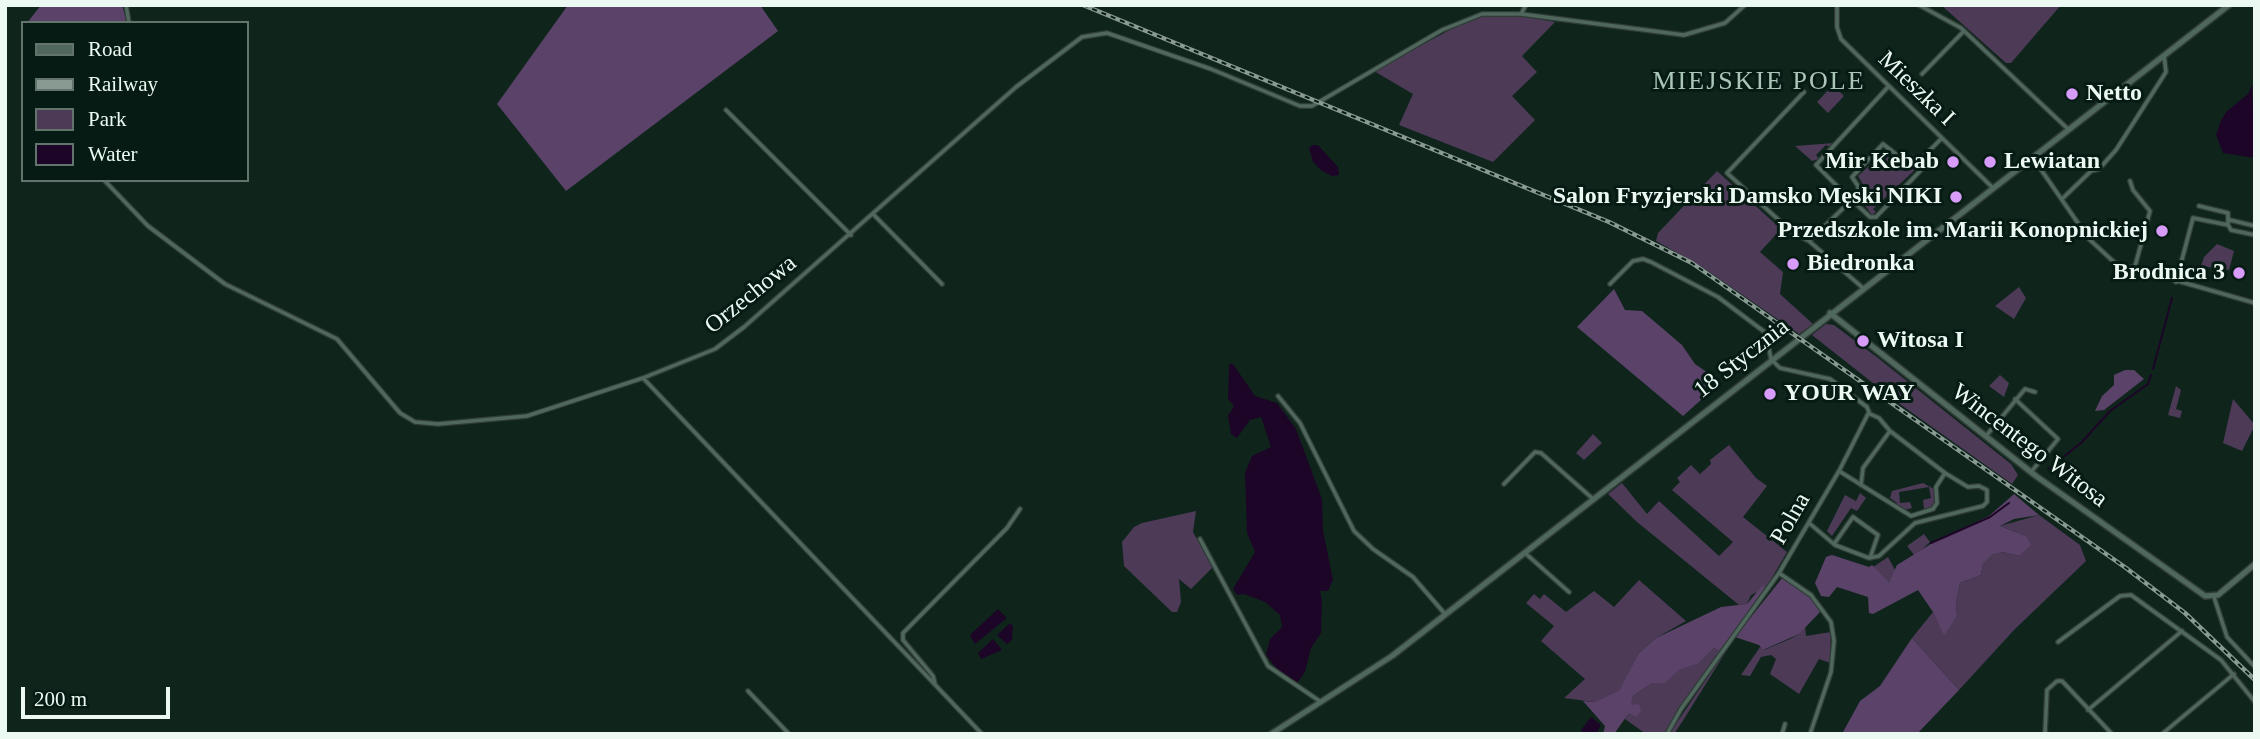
<!DOCTYPE html>
<html>
<head>
<meta charset="utf-8">
<style>
	body { margin:0 }
	#map { position:relative; width:2260px; height:739px; overflow:hidden; background:#0f251c; font-family:"Times New Roman",serif }
	canvas { display:block }
	.frame { position:absolute; inset:0; border:7px solid #ebf9f2; pointer-events:none }
	.legend { position:absolute; left:21px; top:21px; width:228px; height:161px; box-sizing:border-box; background:#061b13; border:2px solid #62746c; margin:0; padding:9px 12px; list-style:none; font-size:21px; color:#ebf9f2 }
	.legend li { display:flex; align-items:center; gap:14px; height:35px }
	.legend b { width:35px; border:2px solid #62746c }
	.scale { position:absolute; left:21px; top:687px; width:149px; height:32px; box-sizing:border-box; border:4px solid #ebf9f2; border-top:0; padding-left:9px; font-size:21px; line-height:24px; white-space:nowrap; color:#ebf9f2; -webkit-text-stroke:5px #061b13; paint-order:stroke }
</style>
</head>
<body>
<div id="map">
<canvas width="2260" height="739"></canvas>
<div class="frame"></div>
<ul class="legend">
<li><b style="height:9px;background:#4f675d"></b>Road</li>
<li><b style="height:9px;background:#889a92"></b>Railway</li>
<li><b style="height:19px;background:#4c3a57"></b>Park</li>
<li><b style="height:19px;background:#1c0526"></b>Water</li>
</ul>
<div class="scale">200 m</div>
</div>
<script>
const context = document.querySelector('canvas').getContext('2d');
context.lineJoin = 'round';
function fill(path, color) { context.fillStyle = color; context.fill(path, 'evenodd'); }
const shape = rows => new Path2D(rows.map(r => 'M' + r).join(''));
function trace(path, color, width, dash) { context.strokeStyle = color; context.lineWidth = width; context.lineCap = dash ? 'butt' : 'round'; context.setLineDash(dash || []); context.stroke(path); }
function drawText(font, color, halo, rows, align = 'center') {
  context.font = font + ' "Times New Roman",serif'; context.lineWidth = 6; context.setLineDash([]); context.textBaseline = 'middle'; context.strokeStyle = halo; context.fillStyle = color; for (const [text, x, y, turn = 0] of rows) {
    context.save(); context.translate(x, y); context.rotate((+turn || 0) * Math.PI / 180); context.textAlign = isNaN(turn) ? turn : align; if (halo) context.strokeText(text, 0, 0); context.fillText(text, 0, 0); context.restore();
  }
}
fill(shape([
	[1941,5,2061,5,2011,63,2006,63],
	[1506,13,1555,22,1522,56,1537,72,1512,96,1535,120,1493,162,1399,125,1413,94,1374,71,1455,27,1480,17],
	[1833,85,1844,96,1828,113,1817,102],
	[1834,143,1830,147,1826,145,1816,155,1819,159,1812,161,1795,146],
	[1883,153,1899,163,1910,165,1912,160,1915,161,1918,167,1873,209,1876,212,1872,215,1861,200,1865,188,1858,176],
	[1717,171,1781,229,1760,252,1783,272,1780,294,1813,324,1799,334,1702,267,1656,241,1658,233],
	[2217,244,2234,251,2229,270,2201,266,2204,257],
	[2019,287,2026,298,2014,319,1995,306],
	[1826,324,1834,325,1878,358,2011,464,2018,475,2012,484,1897,402,1812,335],
	[2000,375,2009,383,2004,397,1989,386],
	[2176,386,2181,390,2176,409,2182,411,2180,418,2168,415],
	[2233,399,2255,425,2242,451,2223,443],
	[1593,434,1602,443,1584,460,1576,453],
	[1729,445,1756,478,1767,486,1743,517,1787,552,1766,588,1751,595,1747,604,1739,605,1637,522,1608,494,1622,483,1647,514,1659,501,1719,556,1733,542,1672,490,1680,482,1677,478,1691,465,1700,474,1711,464,1710,460],
	[1923,483,1934,489,1934,506,1924,509,1923,500,1931,498,1929,487,1899,492,1900,503,1910,502,1912,508,1904,510,1895,506,1897,503,1890,498,1892,491],
	[1860,493,1866,498,1857,511,1851,508,1832,536,1827,531,1845,495,1856,501],
	[1196,511,1193,532,1213,567,1191,589,1179,579,1181,602,1177,612,1172,612,1124,566,1122,542,1134,527,1142,523],
	[2039,515,2080,545,2086,561,2014,630,1959,690,1912,638,1933,612,1944,635,1957,616,1956,602,1960,583,1981,575,1983,564,1992,555,2003,552,2019,556,2026,536,2000,526],
	[1924,534,1930,542,1915,556,1907,546],
	[1888,557,1895,570,1889,582,1873,567],
	[1639,580,1686,621,1656,638,1638,654,1619,692,1594,702,1564,698,1585,679,1541,641,1554,626,1526,603,1534,594,1540,599,1544,594,1566,612,1594,591,1614,607],
	[1805,625,1806,636,1831,632,1830,663,1819,659,1799,694,1770,674,1776,659,1771,655,1761,657,1750,676,1741,675,1760,647,1764,650,1790,639,1799,634],
	[1735,637,1684,719,1674,734,1669,734],
	[1714,648,1720,651,1664,734,1646,734,1625,719,1633,705,1630,702,1633,696,1652,683,1665,683,1678,670,1698,664]
]), '#4c3a57');
fill(shape([
	[41,5,122,5,127,23,27,23],
	[568,5,760,5,778,31,566,191,497,104],
	[1614,289,1625,310,1642,311,1682,345,1695,364,1721,382,1683,416,1577,327],
	[2125,370,2134,370,2144,379,2104,410,2095,411,2102,396,2114,385,2114,375],
	[2014,494,2039,515,2014,519,2000,526,2026,536,2031,545,2019,556,2003,552,1992,555,1983,564,1981,575,1960,583,1956,602,1957,616,1944,636,1933,612,1918,590,1873,614,1869,613,1868,597,1837,587,1829,597,1821,596,1815,583,1826,557,1832,555,1869,567,1872,565,1889,582,1897,565,1934,542,1989,516],
	[1783,577,1810,596,1821,611,1799,634,1763,650,1759,645,1735,637],
	[1762,586,1766,588,1720,651,1714,648,1698,664,1679,670,1665,683,1652,683,1633,696,1631,702,1633,705,1639,704,1641,711,1636,717,1629,713,1614,734,1603,734,1605,726,1583,701,1594,702,1619,691,1638,654,1656,638,1721,607,1747,604],
	[1912,638,1959,690,1917,734,1842,734,1860,701,1880,686]
]), '#5b4269');
fill(shape([
	[2252,85,2255,158,2223,153,2216,135,2221,120,2227,111,2248,94],
	[1312,145,1318,145,1327,155,1338,167,1339,175,1332,176,1322,171,1313,162,1309,148],
	[1229,364,1233,364,1255,396,1277,403,1296,429,1322,499,1323,531,1333,580,1328,591,1320,591,1322,600,1321,633,1311,648,1305,672,1297,683,1278,670,1266,655,1270,639,1282,627,1280,615,1265,602,1244,594,1237,595,1233,589,1255,552,1247,533,1245,473,1252,456,1271,447,1261,417,1250,420,1237,438,1231,434,1228,416,1234,406,1228,399],
	[998,609,1007,618,975,644,970,635],
	[1010,623,1013,626,1012,640,1007,644,997,635],
	[993,639,1002,650,981,659,978,653],
	[1591,717,1601,725,1596,734,1585,734,1581,730]
]), '#1c0526');
trace(shape([
	[2153,369,2172,298],
	[2048,469,2081,443,2110,411,2148,384,2151,375],
	[1931,543,1990,517,2009,503]
]), '#1c0526', 2);
const minor = shape([
	[126,5,129,23],
	[1837,5,1837,27,1841,39,1993,188],
	[1919,5,1961,28,2069,130],
	[1521,14,1526,5],
	[1922,74,1964,31],
	[1888,87,1816,165,1836,185,1870,217,1876,217,1921,170,1921,159,1942,138],
	[1804,92,1727,173,1792,232,1809,241,1863,288],
	[726,110,851,235],
	[2033,158,2089,239,2115,263,2255,303],
	[104,180,148,226,225,284,337,339,400,413,415,422,438,424,527,416,643,378],
	[2130,181,2133,190,2150,211,2134,270],
	[2062,199,2091,171,2099,169,2116,150,2166,72,2164,55],
	[874,215,942,284],
	[2230,220,2255,226],
	[2228,225,2231,230,2255,235],
	[1809,241,1858,194,1858,186,1852,177,1883,144,1897,155,1921,159],
	[2176,282,2193,218,2228,225,2228,213,2199,206],
	[1610,284,1633,261,1643,259,1651,262,1718,297,1766,333,1771,359,1780,368,1830,379,1867,407,1869,412,1839,471,1779,573,1681,709,1667,734],
	[1278,396,1300,423,1354,531,1373,549,1413,577,1445,614],
	[2015,399,2058,439,2031,472],
	[1986,436,2025,389,2035,392],
	[1839,471,1911,516,1933,509,1937,503,1936,487,1945,473],
	[1504,484,1535,452,1541,453,1592,498],
	[1861,485,1863,468,1890,431],
	[1809,523,1835,545,1869,558,1879,556,1915,523,1983,506,1987,502,1987,490,1979,486,1968,487,1945,473,1890,431,1879,418,1870,414],
	[1200,539,1268,666,1321,702],
	[1834,544,1853,517,1878,535,1870,558],
	[1525,553,1569,592],
	[1779,573,1811,595,1831,622,1834,641,1831,672,1810,734],
	[2214,597,2227,637,2255,667],
	[2058,642,2120,596,2131,595,2221,660,2255,702],
	[935,684,933,676,903,640,903,633,1007,528,1020,509],
	[748,691,789,734],
	[2088,710,2182,631],
	[982,734,643,378,715,349,744,327,1016,87,1082,37,1107,33,1211,69,1300,106,1312,106,1442,30,1482,14,1521,14,1684,35,1725,23,1745,5],
	[1782,734,1785,724],
	[2045,734,2047,690,2057,681,2062,681,2112,734],
	[2162,734,2234,674]
]);
const tertiary = shape([
	[1830,313,2036,476,2205,596,2218,595,2255,564],
	[1271,734,1392,656,2229,5]
]);
trace(minor, '#2f3d36', 6);
trace(tertiary, '#2f3d36', 8);
trace(minor, '#4f675d', 3.5);
trace(tertiary, '#4f675d', 5);
const rail = shape([
	[1083,5,1609,222,1692,263,2126,568,2185,613,2255,680]
]);
trace(rail, '#889a92', 4.5);
trace(rail, '#061b13', 2, [5]);
for (const [x, y, r, color] of [
	[2072,94,7,"#d79bf9"],
	[1953,162,7,"#d79bf9"],
	[1990,162,7,"#d79bf9"],
	[1956,197,7,"#d79bf9"],
	[2162,231,7,"#d79bf9"],
	[1793,264,7,"#d79bf9"],
	[2239,273,7,"#d79bf9"],
	[1863,341,7,"#d79bf9"],
	[1770,394,7,"#d79bf9"]
]) { const dot = new Path2D(); dot.arc(x, y, r, 0, 2 * Math.PI); context.fillStyle = color; context.fill(dot); trace(dot, '#061b13', 2.5); }
drawText('24px', '#ebf9f2', '#061b13', [
	["Mieszka I",1916,89,44],
	["Orzechowa",751,295,-39],
	["18 Stycznia",1742,359,-38],
	["Wincentego Witosa",2029,446,37],
	["Polna",1791,519,-60]
]);
drawText('bold 24px', '#ebf9f2', '#061b13', [
	["Netto",2086,94],
	["Mir Kebab",1939,162,"right"],
	["Lewiatan",2004,162],
	["Salon Fryzjerski Damsko Męski NIKI",1942,197,"right"],
	["Przedszkole im. Marii Konopnickiej",2148,231,"right"],
	["Biedronka",1807,264],
	["Brodnica 3",2225,273,"right"],
	["Witosa I",1877,341],
	["YOUR WAY",1784,394]
], 'left');
context.letterSpacing = '2px';
drawText('26px', '#abc5b9', '#061b13', [
	["MIEJSKIE POLE",1759,82]
]);
context.letterSpacing = '0px';
</script>
</body>
</html>
